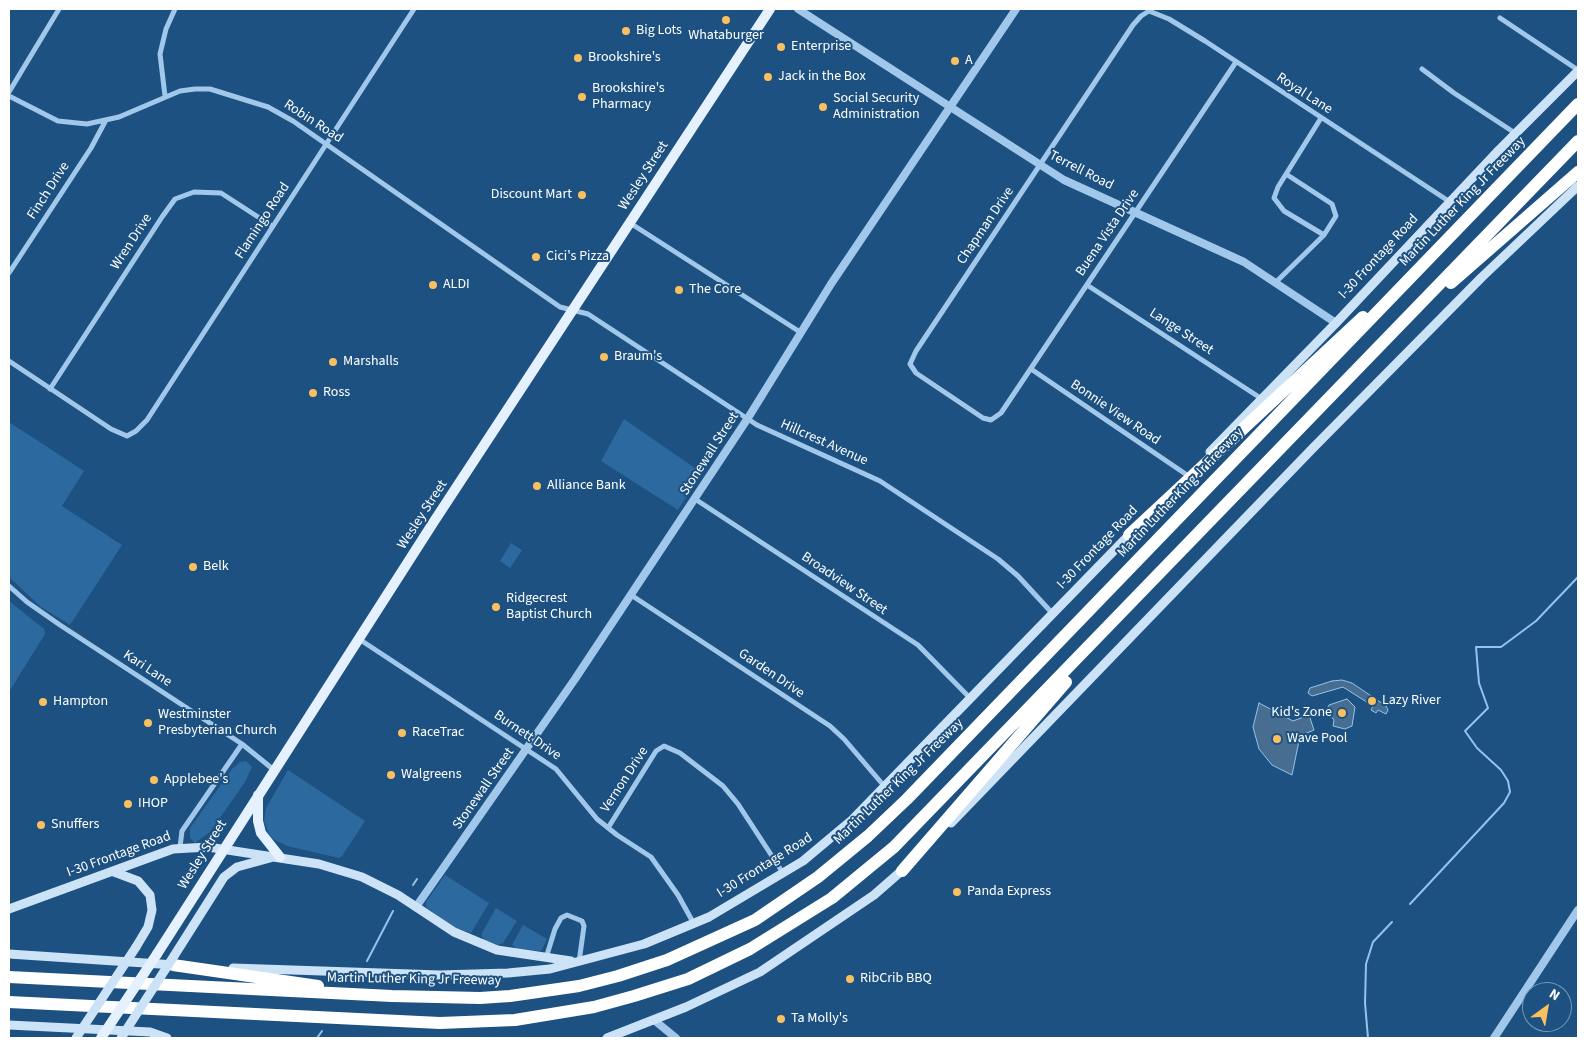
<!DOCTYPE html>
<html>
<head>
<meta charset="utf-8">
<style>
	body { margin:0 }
	#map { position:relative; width:1587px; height:1047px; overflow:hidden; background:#1c5181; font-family:"Source Sans 3",sans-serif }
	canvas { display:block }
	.frame { position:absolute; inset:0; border:10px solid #fff; pointer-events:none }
	.north { position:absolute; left:1522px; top:982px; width:50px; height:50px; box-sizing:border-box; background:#1c5181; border:1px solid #7797b3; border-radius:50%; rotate:32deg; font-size:14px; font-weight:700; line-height:20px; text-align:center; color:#fff }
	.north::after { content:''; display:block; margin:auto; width:18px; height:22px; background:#fac05f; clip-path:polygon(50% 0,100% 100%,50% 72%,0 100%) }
</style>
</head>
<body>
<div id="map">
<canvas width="1587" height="1047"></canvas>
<div class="frame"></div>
<div class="north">N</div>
</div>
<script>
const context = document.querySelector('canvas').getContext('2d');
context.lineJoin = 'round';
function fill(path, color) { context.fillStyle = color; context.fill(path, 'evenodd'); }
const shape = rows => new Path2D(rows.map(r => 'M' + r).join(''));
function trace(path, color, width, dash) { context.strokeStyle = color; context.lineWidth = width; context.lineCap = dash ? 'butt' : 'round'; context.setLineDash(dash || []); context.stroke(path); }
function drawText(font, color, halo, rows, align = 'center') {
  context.font = font + ' "Source Sans 3",sans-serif'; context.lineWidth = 4; context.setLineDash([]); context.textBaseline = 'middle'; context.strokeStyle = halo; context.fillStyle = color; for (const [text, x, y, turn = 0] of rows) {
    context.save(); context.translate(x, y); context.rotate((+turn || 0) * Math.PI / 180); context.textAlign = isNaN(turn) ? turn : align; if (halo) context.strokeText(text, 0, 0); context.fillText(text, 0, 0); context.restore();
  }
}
fill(shape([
	[624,419,702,473,678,510,601,461],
	[9,422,84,471,62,506,122,545,70,625,41,607,9,577],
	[511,543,522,550,510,568,500,561],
	[9,601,44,629,45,634,9,692],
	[246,761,252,767,245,782,210,832,195,843,190,838,190,828,232,769,240,762],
	[288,770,365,821,342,856,339,858,287,846,273,839,269,834,264,821,266,808],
	[445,875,489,903,471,933,453,927,426,907,426,902],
	[496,908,517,921,503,943,498,945,484,940,482,937,482,933],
	[523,925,547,939,541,951,518,950,512,945]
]), '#2c699e');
const water = shape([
	[1332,681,1342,680,1352,683,1386,706,1388,710,1386,714,1378,710,1376,713,1371,710,1373,706,1343,687,1312,696,1308,693,1310,688,1332,681],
	[1347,699,1355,707,1352,726,1345,729,1333,726,1334,720,1328,713,1328,707,1329,705,1347,699],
	[1259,703,1293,721,1309,715,1314,730,1300,736,1292,775,1272,765,1259,749,1253,727,1259,703]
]);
fill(water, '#476e91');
trace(water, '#94c4eb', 1);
trace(shape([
	[1258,9,1262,9],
	[413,885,417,879],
	[1410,904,1504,803,1510,792,1508,781,1501,770,1477,748,1465,731,1488,708,1479,683,1476,647,1501,647,1536,621,1578,577],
	[367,961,393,911],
	[317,1038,322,1031],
	[1368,1038,1365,1003,1366,964,1373,942,1392,922]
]), '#94c4eb', 2);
trace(shape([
	[1500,18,1578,70],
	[1236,62,1001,413,991,420,983,418,916,373,910,364,916,351,1133,25,1141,16,1149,11,1169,19,1205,41,1450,202],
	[1422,69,1454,93,1515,133],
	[9,92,59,9],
	[9,96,58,121,87,124,119,117,180,91,195,89,210,89,268,107,293,121,560,307,588,314,757,425,880,481,998,559,1018,576,1053,614],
	[165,96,160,54,166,29,175,9],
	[1321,118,1278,187,1274,198,1284,211,1324,235],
	[630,223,800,332],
	[9,273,91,148,106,120],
	[1275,283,1324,235,1336,216,1332,204,1286,174],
	[1087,285,1262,399],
	[9,361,111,429,127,436,136,431,147,420,414,9],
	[1031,369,1187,475],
	[50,389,162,217,175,199,194,192,221,193,272,226],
	[695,499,918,645,971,699],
	[9,586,27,602,60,625,242,744,274,770],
	[631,595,830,726,844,739,885,787],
	[359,639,556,769,597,819,617,835,651,857,678,895,694,924],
	[608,828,656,751,664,746,680,753,723,786,738,804,783,873],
	[180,847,182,831,242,744],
	[546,958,555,929,561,918,567,915,582,921,584,926,579,962]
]), '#a1c8ea', 5);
trace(shape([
	[798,9,1064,180,1244,262,1336,323],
	[416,907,575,679,748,418,831,284,1016,9],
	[654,1020,676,1038],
	[1494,1038,1578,910]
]), '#a1c8ea', 8);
trace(shape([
	[1210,452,1336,323,1496,153,1578,71],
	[951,823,1313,448,1482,277,1578,186],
	[114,872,138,881,150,895,152,910,148,927,136,947],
	[9,909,173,849,208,847,319,864,362,877,398,895,454,932,497,950,571,961],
	[9,954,175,965],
	[174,956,224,877,237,867,270,858],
	[233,968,440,975,508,973,550,969,644,944,709,917,803,861,852,820,1133,531],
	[9,1025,150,1032,167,1038],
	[607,1038,686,1007,760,972,874,895,906,867]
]), '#cce3f7', 9);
trace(shape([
	[258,795,258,821,261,833,280,857],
	[157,954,433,523,770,9]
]), '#e5f1fe', 10);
trace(shape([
	[1451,283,1578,172],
	[1129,535,1363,317],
	[902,871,1066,682],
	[173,965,318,986],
	[9,977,392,996,480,998,510,996,579,986,618,976,667,960,755,920,818,877,868,836,907,799,1578,104],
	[9,1002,440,1023,515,1020,594,1007,634,996,688,979,750,949,832,898,894,847,1578,141]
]), '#fff', 12);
trace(shape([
	[76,1038,136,947],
	[121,1038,174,956]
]), '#cce3f7', 9);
trace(shape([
	[101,1038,157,954]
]), '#e5f1fe', 10);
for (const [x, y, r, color] of [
	[726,20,5,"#fac05f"],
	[626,31,5,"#fac05f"],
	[781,47,5,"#fac05f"],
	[578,58,5,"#fac05f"],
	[955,61,5,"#fac05f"],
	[768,77,5,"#fac05f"],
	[582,97,5,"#fac05f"],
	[823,107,5,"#fac05f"],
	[582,195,5,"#fac05f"],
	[536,257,5,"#fac05f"],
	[433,285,5,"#fac05f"],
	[679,290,5,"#fac05f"],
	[604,357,5,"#fac05f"],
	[333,362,5,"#fac05f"],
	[313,393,5,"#fac05f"],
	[537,486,5,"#fac05f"],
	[193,567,5,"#fac05f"],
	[496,607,5,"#fac05f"],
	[1372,701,5,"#fac05f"],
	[43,702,5,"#fac05f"],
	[1342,713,5,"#fac05f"],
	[148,723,5,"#fac05f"],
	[402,733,5,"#fac05f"],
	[1277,739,5,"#fac05f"],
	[391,775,5,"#fac05f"],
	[154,780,5,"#fac05f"],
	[128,804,5,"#fac05f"],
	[41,825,5,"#fac05f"],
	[957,892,5,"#fac05f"],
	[850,979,5,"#fac05f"],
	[781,1019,5,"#fac05f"]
]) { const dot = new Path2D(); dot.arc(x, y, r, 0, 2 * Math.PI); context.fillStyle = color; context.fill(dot); trace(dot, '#1c5181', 2); }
drawText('14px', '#fff', '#1c5181', [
	["Big Lots",636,31],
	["Whataburger",726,36,"center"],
	["Enterprise",791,47],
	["Brookshire's",588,58],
	["A",965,61],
	["Jack in the Box",778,77],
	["Brookshire's",592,89],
	["Pharmacy",592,105],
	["Social Security",833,99],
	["Administration",833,115],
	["Discount Mart",572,195,"right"],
	["Cici's Pizza",546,257],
	["ALDI",443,285],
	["The Core",689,290],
	["Braum's",614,357],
	["Marshalls",343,362],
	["Ross",323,393],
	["Alliance Bank",547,486],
	["Belk",203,567],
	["Ridgecrest",506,599],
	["Baptist Church",506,615],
	["Lazy River",1382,701],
	["Hampton",53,702],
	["Kid's Zone",1332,713,"right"],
	["Westminster",158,715],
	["Presbyterian Church",158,731],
	["RaceTrac",412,733],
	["Wave Pool",1287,739],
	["Walgreens",401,775],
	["Applebee's",164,780],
	["IHOP",138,804],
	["Snuffers",51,825],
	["Panda Express",967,892],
	["RibCrib BBQ",860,979],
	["Ta Molly's",791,1019]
], 'left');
drawText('14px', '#fff', '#1c5181', [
	["Royal Lane",1304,94,33],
	["Robin Road",313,122,33],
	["Terrell Road",1081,171,27],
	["Wesley Street",644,176,-57],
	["Finch Drive",49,191,-57],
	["Martin Luther King Jr Freeway",1463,202,-46],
	["Flamingo Road",263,221,-57],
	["Chapman Drive",986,226,-56],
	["Buena Vista Drive",1108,233,-56],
	["Wren Drive",132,242,-57],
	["I-30 Frontage Road",1379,257,-47],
	["Lange Street",1181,332,33],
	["Bonnie View Road",1115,413,34],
	["Hillcrest Avenue",824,443,24],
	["Stonewall Street",710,454,-57],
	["Martin Luther King Jr Freeway",1181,493,-46],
	["Wesley Street",423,515,-57],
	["I-30 Frontage Road",1098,548,-46],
	["Broadview Street",844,584,34],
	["Kari Lane",147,669,33],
	["Garden Drive",771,674,34],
	["Burnett Drive",527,736,34],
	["Vernon Drive",625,780,-57],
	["Martin Luther King Jr Freeway",899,782,-44],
	["Stonewall Street",484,789,-55],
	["I-30 Frontage Road",119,855,-20],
	["Wesley Street",203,855,-58],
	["I-30 Frontage Road",765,866,-32],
	["Martin Luther King Jr Freeway",414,980,1]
]);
</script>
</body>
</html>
